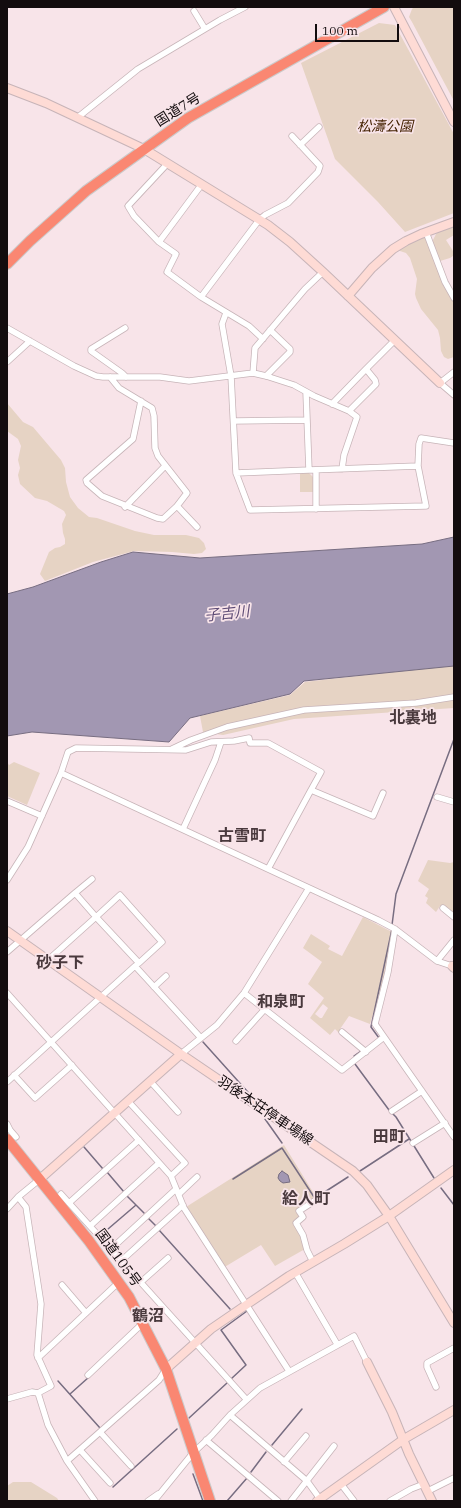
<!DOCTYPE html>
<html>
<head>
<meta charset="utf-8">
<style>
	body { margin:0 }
	#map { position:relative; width:461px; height:1508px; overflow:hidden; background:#f8e4e9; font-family:"IBM Plex Serif",serif }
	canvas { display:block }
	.frame { position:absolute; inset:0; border:8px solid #130c0e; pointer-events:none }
	.scale { position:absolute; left:315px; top:24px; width:84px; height:18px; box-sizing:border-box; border:2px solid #130c0e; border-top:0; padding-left:5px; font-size:12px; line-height:14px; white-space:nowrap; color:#130c0e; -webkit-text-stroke:3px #f8e4e9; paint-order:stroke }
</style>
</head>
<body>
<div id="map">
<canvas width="461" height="1508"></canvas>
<div class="frame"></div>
<div class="scale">100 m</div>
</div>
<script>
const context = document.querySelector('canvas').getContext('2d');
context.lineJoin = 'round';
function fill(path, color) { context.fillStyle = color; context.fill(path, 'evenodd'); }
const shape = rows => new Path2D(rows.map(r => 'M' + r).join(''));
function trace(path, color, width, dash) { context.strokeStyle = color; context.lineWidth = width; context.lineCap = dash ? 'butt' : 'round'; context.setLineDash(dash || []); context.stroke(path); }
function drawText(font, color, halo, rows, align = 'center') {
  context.font = font + ' "IBM Plex Serif","Noto Sans JP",serif'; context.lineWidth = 3.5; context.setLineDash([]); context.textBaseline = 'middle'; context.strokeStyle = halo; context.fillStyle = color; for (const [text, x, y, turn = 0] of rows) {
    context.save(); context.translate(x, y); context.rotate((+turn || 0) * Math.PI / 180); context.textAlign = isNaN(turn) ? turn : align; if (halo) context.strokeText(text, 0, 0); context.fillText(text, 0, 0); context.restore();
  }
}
fill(shape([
	[414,7,454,7,454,101,412,22,409,17,412,9],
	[379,23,395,25,454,134,454,213,405,232,378,202,335,159,301,63],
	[454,226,454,235,446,240,453,251,453,256,450,258,440,261,432,244,433,240,436,234,441,230],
	[423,237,425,238,454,302,454,357,448,359,444,357,441,351,440,338,438,330,421,309,416,298,415,294,417,279,410,258,406,253,400,251,400,249,410,243],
	[7,403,23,422,33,427,61,460,65,468,66,482,70,497,78,508,89,517,97,518,135,531,154,535,186,535,199,538,204,543,206,549,202,553,194,554,172,552,134,551,93,562,45,581,40,574,49,552,55,548,60,547,65,544,65,539,63,533,62,524,66,515,64,511,47,501,35,498,20,484,18,475,20,468,18,460,21,446,18,439,7,431],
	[300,473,309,473,313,477,314,492,300,492],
	[454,665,454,708,294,719,223,735,203,732,200,716,290,695,305,682],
	[7,762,9,765,14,762,40,773,27,805,7,796],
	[428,860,450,863,454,862,454,916,440,906,436,912,426,903,428,898,425,896,429,889,418,881],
	[363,917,392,932,384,977,370,1024,349,1016,340,1029,341,1030,339,1033,335,1029,330,1035,310,1018,324,998,308,984,322,962,303,948,311,934,330,946,328,949,342,956],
	[323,1004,328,1008,322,1018,320,1018,315,1014],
	[284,1145,316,1197,297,1210,301,1218,293,1223,301,1236,305,1249,275,1266,261,1245,223,1268,186,1207],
	[13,1482,31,1482,57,1498,59,1501,7,1501,7,1486]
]), '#e6d3c4');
const water = shape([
	[454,537,454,666,304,681,290,694,190,718,169,742,32,732,7,736,7,594,33,587,101,562,133,552,200,558,422,544,454,537],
	[282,1171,288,1175,290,1182,283,1183,280,1181,278,1178,279,1174,282,1171]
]);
fill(water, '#a297b2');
trace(water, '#776d81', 1);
trace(shape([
	[392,925,396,894,454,739],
	[379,1038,371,1027,392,929],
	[203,1042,255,1100],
	[354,1056,361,1051],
	[355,1064,389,1110,396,1117,434,1178],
	[265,1119,282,1143],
	[84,1147,103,1169],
	[360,1171,409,1139],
	[107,1172,124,1192],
	[233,1179,282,1148,314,1197],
	[441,1188,454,1205],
	[320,1195,348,1177],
	[127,1196,144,1213],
	[148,1218,156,1226],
	[159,1230,230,1309],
	[101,1235,136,1205],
	[231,1379,246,1365,221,1330,247,1311],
	[58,1381,100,1428],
	[70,1394,89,1377],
	[189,1418,227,1383],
	[272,1445,302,1409],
	[251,1472,266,1452],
	[193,1474,203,1501],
	[113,1487,177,1429],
	[227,1501,247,1478]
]), '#776d81', 1.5);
const street = shape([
	[194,11,205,29],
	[77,118,138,69,220,20,245,7],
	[300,145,319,127],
	[168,163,128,206,134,216,159,242,176,254,167,272,201,297,249,326,263,339],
	[426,232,445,282,454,298],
	[159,242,202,184],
	[201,297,259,220,265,215,288,203,318,172,320,166,292,136],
	[226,313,222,324,231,376,236,473,250,510,426,506,418,466],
	[7,328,74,366,96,376,103,377,160,377,189,381,253,373,266,376,294,385,314,396,349,411,357,417,344,455,342,469],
	[125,328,91,349,91,351,122,373,126,377],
	[7,362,30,341],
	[454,372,440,383,454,395],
	[253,373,255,348,305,289,323,272],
	[266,376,290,352,290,349,270,330],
	[110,377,119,388,152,408,154,416,155,448,158,456,187,493,177,506,197,527],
	[306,392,309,470,418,466,419,444,421,438,454,443],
	[141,401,133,439,86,480,87,483,102,496,157,518,163,519,177,506],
	[332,404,366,369],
	[349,411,376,384,375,380,366,369,395,340],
	[234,421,307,420],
	[236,473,309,470],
	[125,507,165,466],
	[316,509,316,470],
	[172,749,191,740,227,727,304,710,416,703,454,697],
	[61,773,378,920,395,929,437,961,452,966],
	[437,797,454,802],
	[7,801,42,816],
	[183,829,215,760,221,742],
	[268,869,311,790,373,816,383,793],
	[7,880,28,847,61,773,68,752,76,748,186,750,211,742,234,741,249,738,250,743,268,743,321,772,311,790],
	[443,908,454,917],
	[395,929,388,972,375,1024,454,1137],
	[7,952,75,893],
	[48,960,96,917,120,895,162,942,139,963,96,917,75,893,92,879],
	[437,961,454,940],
	[154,987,166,976],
	[7,993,171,1176,184,1208,289,1371],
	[244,993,342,1070,384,1037],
	[342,1032,366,1052],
	[236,1041,264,1010],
	[181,1054,217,1025,244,993,309,888],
	[14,1075,35,1098,72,1065],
	[150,1081,178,1112],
	[7,1082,135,966,201,1038],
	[128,1101,185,1163,171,1176],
	[392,1111,422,1091],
	[7,1124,10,1130,16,1137],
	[413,1143,445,1123],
	[61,1194,246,1399],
	[179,1194,197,1177],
	[18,1197,26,1207,41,1304,37,1355,51,1386,38,1393,48,1425,67,1461,95,1501],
	[69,1203,139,1140],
	[7,1209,18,1197,40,1179],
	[90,1226,159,1163],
	[111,1249,176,1189],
	[121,1261,183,1205],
	[313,1262,307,1250,303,1235,296,1223,303,1217,299,1211,319,1198],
	[295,1272,337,1344],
	[141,1282,168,1258],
	[62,1285,86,1313],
	[38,1358,118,1283],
	[88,1375,143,1323],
	[436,1387,427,1367,427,1363,454,1348],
	[7,1399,32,1392,38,1393],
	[230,1415,307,1481,320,1499],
	[100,1432,131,1466],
	[206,1440,278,1501],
	[80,1450,110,1483],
	[67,1461,159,1380,166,1369],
	[284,1462,306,1436],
	[341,1484,354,1501],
	[428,1491,454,1478],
	[148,1501,158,1494],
	[154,1501,193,1453,212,1435,230,1415,260,1388,354,1336,367,1362],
	[291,1501,334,1446],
	[390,1501,411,1489,424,1484]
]);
const secondary = shape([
	[394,7,454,122],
	[7,88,46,103,144,149,268,225,290,242,323,272,440,383],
	[348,296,372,268,393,249,406,241,421,234,454,222],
	[7,931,181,1054,353,1171,367,1185,389,1216,454,1323],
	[452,966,454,968],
	[40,1179,181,1054],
	[367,1362,392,1412,409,1454,432,1501],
	[166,1369,211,1329,246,1305,289,1276,344,1244,389,1216,454,1170],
	[317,1501,404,1439,454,1410]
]);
const highway = shape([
	[7,264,30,241,86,191,188,118,384,7],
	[7,1139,89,1241,129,1297,166,1369,210,1501]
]);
trace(street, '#c7b4b8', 7);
trace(secondary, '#c7b4b8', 10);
trace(highway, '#cbcaca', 12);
trace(street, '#fff', 5.5);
trace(secondary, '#fedbd5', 8);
trace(highway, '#fa8772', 10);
drawText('14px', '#130c0e', '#f8e4e9', [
	["国道7号",178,110,-32],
	["羽後本荘停車場線",265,1111,34],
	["国道105号",118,1258,54]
]);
drawText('italic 14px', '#432100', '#f8e4e9', [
	["松濤公園",385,127]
]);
drawText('italic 15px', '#5c4a74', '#f8e4e9', [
	["子吉川",227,614,-6]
]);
drawText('bold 16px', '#49393d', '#f8e4e9', [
	["北裏地",413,718],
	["古雪町",242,836],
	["砂子下",60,963],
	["和泉町",281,1002],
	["田町",389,1137],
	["給人町",306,1199],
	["鶴沼",148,1316]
]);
</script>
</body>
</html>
